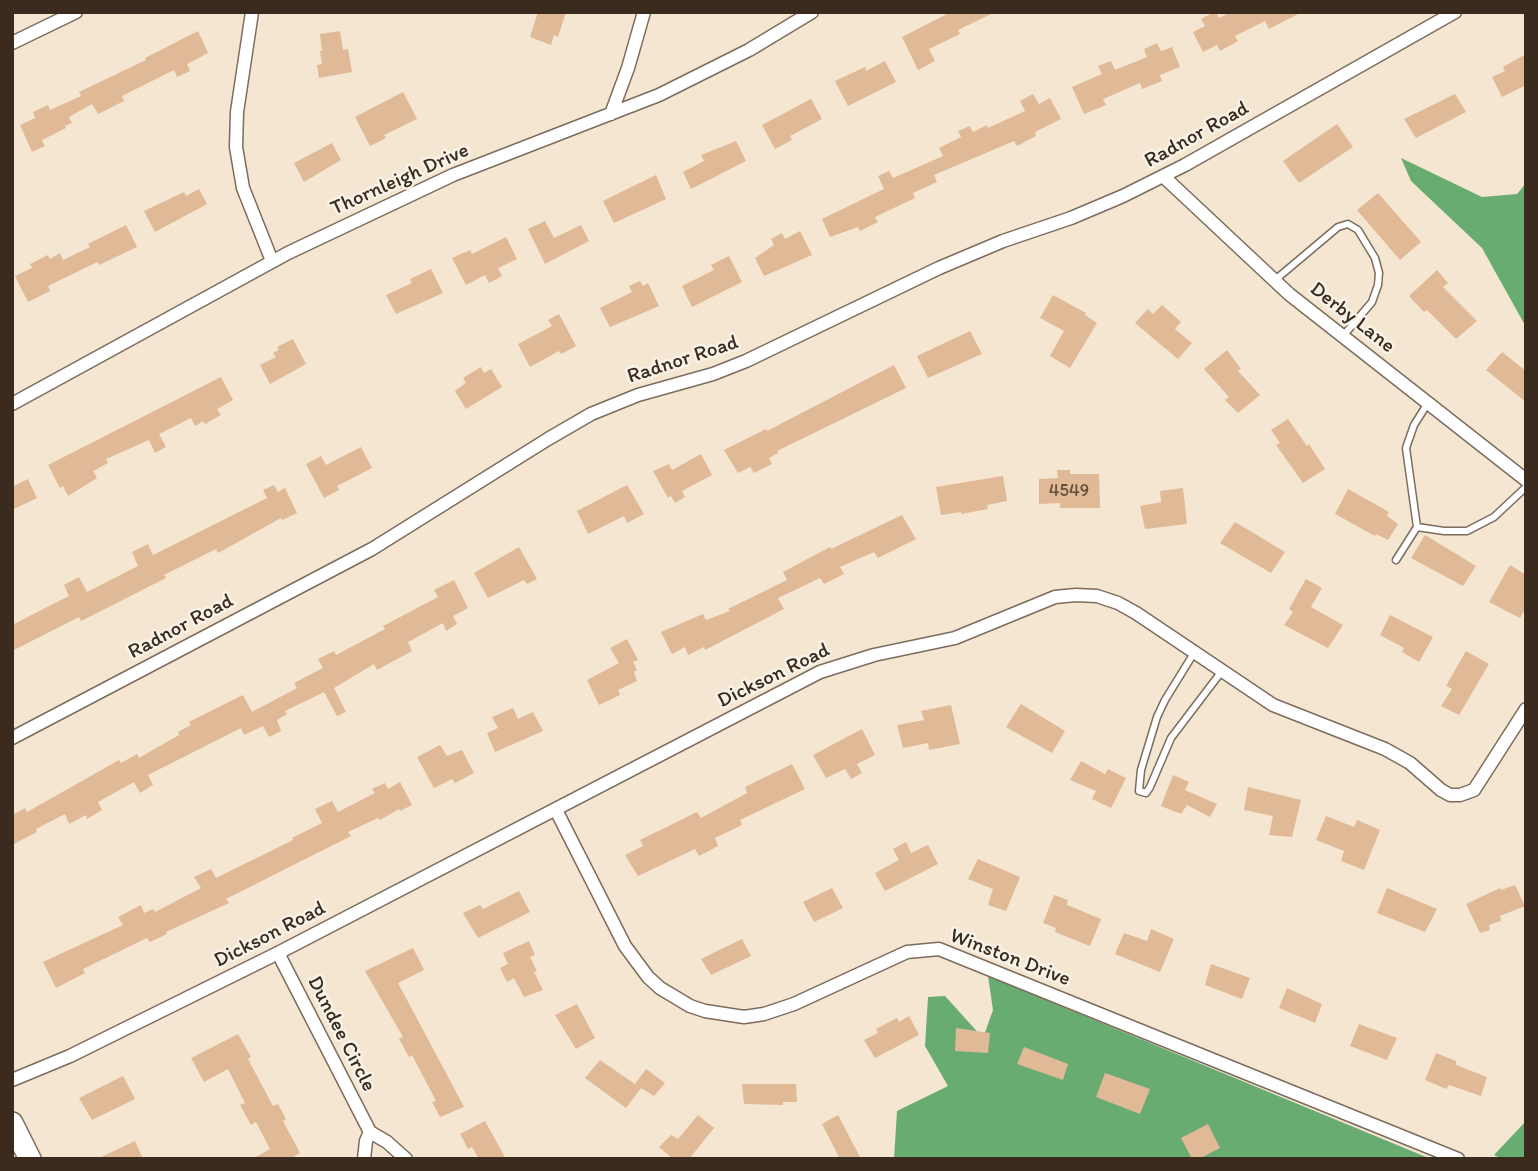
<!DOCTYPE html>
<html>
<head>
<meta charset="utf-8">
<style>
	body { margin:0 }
	#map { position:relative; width:1538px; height:1171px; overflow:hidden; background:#f5e6d1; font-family:Itim,sans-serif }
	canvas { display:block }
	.frame { position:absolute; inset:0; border:14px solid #3b2a1e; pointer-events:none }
</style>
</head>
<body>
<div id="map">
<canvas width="1538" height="1171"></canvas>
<div class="frame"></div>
</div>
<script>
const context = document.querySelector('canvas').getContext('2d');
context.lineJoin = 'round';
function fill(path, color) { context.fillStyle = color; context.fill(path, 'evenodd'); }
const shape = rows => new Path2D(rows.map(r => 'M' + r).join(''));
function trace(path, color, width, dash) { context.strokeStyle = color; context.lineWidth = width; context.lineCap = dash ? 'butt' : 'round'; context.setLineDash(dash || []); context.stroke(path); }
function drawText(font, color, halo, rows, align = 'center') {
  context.font = font + ' Itim,sans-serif'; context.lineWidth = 5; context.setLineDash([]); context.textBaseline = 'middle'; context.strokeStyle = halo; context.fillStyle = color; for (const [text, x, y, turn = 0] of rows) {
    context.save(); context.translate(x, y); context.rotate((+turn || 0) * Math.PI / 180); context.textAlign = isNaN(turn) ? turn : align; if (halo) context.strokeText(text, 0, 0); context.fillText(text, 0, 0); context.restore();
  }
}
fill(shape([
	[1401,158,1482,197,1517,194,1526,183,1526,327,1482,248,1411,181],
	[988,976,1431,1159,894,1159,897,1111,948,1086,925,1046,928,997,945,996,983,1038,993,1010],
	[1526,1121,1526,1159,1502,1159,1494,1155]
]), '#68ac71');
fill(shape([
	[538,12,566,12,558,37,554,35,551,45,530,37],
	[951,12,995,12,958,30,960,34,929,49,935,61,918,70,902,37],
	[1214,12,1216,12,1219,18,1231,12,1302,12,1269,29,1265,21,1235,36,1238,41,1220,51,1217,45,1203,52,1193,32,1205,26,1201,19],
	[198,31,208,53,187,64,190,71,177,77,174,70,122,96,124,101,98,114,92,104,69,117,72,123,65,126,66,128,42,140,45,146,32,152,20,125,35,118,33,112,48,105,50,110,81,96,79,92,146,60,145,58],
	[340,31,343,50,348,49,352,72,319,78,317,65,322,64,320,51,322,51,320,34],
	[1157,43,1161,51,1172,47,1180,67,1160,75,1162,81,1142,89,1140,83,1103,99,1106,105,1084,114,1072,87,1102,74,1098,66,1111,61,1115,70,1147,57,1144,49],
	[1526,54,1526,85,1502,97,1492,77,1505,71,1503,67],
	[885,61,896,82,848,106,835,81,865,67,866,71],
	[403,92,417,119,384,135,386,138,370,146,355,117],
	[1033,94,1039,104,1050,98,1061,119,1035,132,1036,136,1017,146,1014,141,934,175,937,182,913,193,915,198,875,217,878,222,860,231,858,227,830,237,822,219,884,189,878,176,889,171,893,178,943,156,939,148,961,137,958,131,970,126,973,132,987,125,988,128,1025,111,1020,101],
	[1455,94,1466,112,1416,138,1404,119],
	[811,99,822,119,790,136,792,140,775,149,762,125],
	[1337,124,1353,147,1299,183,1283,161],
	[736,141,746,161,691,189,683,172,704,161,701,155],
	[332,143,341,160,304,182,294,163],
	[656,175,666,199,614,223,603,201],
	[199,189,207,204,155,232,144,211,184,192,186,196],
	[1378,193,1421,242,1400,260,1357,210],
	[545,221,554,238,581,225,589,241,545,264,528,229],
	[126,225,137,247,99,265,98,262,89,266,48,286,50,291,28,302,15,276,32,268,30,264,48,255,50,259,60,253,63,260,90,247,88,244],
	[800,231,812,255,764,276,755,258,774,245,771,239,782,233,785,239],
	[506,237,517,259,498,268,502,276,489,283,485,275,466,285,452,258,470,250,472,254],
	[729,256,742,282,692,307,682,286,714,270,711,265],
	[431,269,443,293,396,314,386,295,412,283,410,279],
	[1437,270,1448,283,1443,287,1477,321,1456,339,1427,310,1424,312,1409,296],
	[640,281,643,286,648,283,659,306,610,327,600,308,632,292,629,286],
	[1053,295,1086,313,1085,315,1097,323,1070,368,1050,356,1064,331,1040,318],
	[1162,305,1181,322,1175,329,1192,343,1178,359,1135,323,1148,309,1153,314],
	[559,314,576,346,561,354,559,351,530,367,518,344,552,326,548,320],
	[970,331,982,354,928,378,917,356],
	[293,339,306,364,270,384,260,365,276,357,273,353,279,350,277,347],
	[1227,350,1241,369,1238,371,1260,395,1238,413,1225,400,1229,397,1204,369],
	[1502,352,1526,371,1526,402,1486,370],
	[894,365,906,388,777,451,778,453,769,458,772,464,754,473,750,467,738,473,724,450,766,429,767,431],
	[481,367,484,373,491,369,502,387,466,409,455,391,466,383,463,378],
	[221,377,233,400,217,409,221,415,205,424,203,421,195,426,191,418,159,434,166,447,155,453,149,440,106,459,108,463,93,471,97,478,68,496,63,486,60,488,48,465],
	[1288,419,1307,446,1309,444,1325,469,1303,483,1276,445,1280,443,1271,430],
	[361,447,372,468,337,486,339,490,324,498,306,464,321,456,326,465],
	[701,454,712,475,682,491,685,497,675,503,671,496,668,498,653,471,669,464,672,470],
	[1057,470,1070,470,1070,474,1099,474,1100,508,1060,508,1060,503,1039,504,1039,479,1058,478],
	[1003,476,1007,501,987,505,988,509,961,514,961,512,941,515,936,487],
	[28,479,37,498,12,510,12,487],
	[274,485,278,492,285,488,297,513,282,520,281,518,218,553,216,549,164,575,166,578,81,621,79,617,12,651,12,625,69,596,64,585,79,577,87,592,138,566,132,552,148,544,153,555,267,498,263,490],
	[627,485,644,514,627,523,624,516,588,534,577,511],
	[1183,488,1187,524,1145,529,1140,506,1161,502,1160,491],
	[1348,489,1389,512,1387,516,1398,524,1388,540,1376,534,1375,536,1335,514],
	[902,515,916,539,878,558,874,552,840,567,844,574,824,584,820,578,778,598,784,609,705,650,704,647,688,655,685,647,672,654,661,632,703,614,706,620,730,611,728,609,787,580,783,572,830,547,831,549],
	[1235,522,1285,552,1271,573,1220,543],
	[1425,535,1476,566,1463,586,1411,558],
	[519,547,537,579,527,584,524,580,488,598,474,573],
	[1510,565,1526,575,1526,608,1520,618,1489,602],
	[1306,579,1322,588,1311,607,1343,625,1328,648,1284,625,1293,612,1289,609],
	[454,580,468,608,453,616,457,624,446,631,443,623,408,642,412,651,377,670,374,664,334,688,346,712,337,716,324,692,285,711,287,714,277,720,281,731,269,737,263,726,244,735,241,728,148,775,153,785,140,793,134,782,98,802,102,810,87,819,86,815,69,824,65,814,36,829,37,832,12,845,12,815,25,808,27,812,119,760,121,763,137,754,139,758,179,735,178,732,191,725,189,722,243,695,252,712,297,688,294,683,323,668,318,659,334,651,336,655,385,629,383,626,438,597,434,590],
	[1390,615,1433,637,1419,662,1402,652,1404,648,1380,635],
	[627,639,638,660,633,662,637,670,634,672,637,681,618,690,620,695,599,705,587,680,619,663,610,648],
	[1466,651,1489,664,1459,715,1441,706,1452,689,1446,686],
	[1021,704,1065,731,1052,753,1006,727],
	[951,705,960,744,929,750,928,743,903,748,897,725,924,720,921,711],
	[513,708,518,719,533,712,543,731,495,752,487,733,498,728,492,717],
	[862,729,875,755,857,764,862,773,851,779,845,769,826,778,813,755],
	[440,745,447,756,462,750,474,773,455,783,452,779,434,788,417,757],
	[1081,761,1105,774,1108,769,1126,778,1111,808,1092,799,1096,791,1070,780],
	[792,764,805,789,740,820,742,825,715,838,718,846,699,856,695,849,638,876,625,855,643,846,640,840,697,812,701,818,747,793,745,787],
	[1173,775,1189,782,1185,790,1217,804,1210,817,1187,805,1181,814,1161,806],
	[400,782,412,805,400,811,399,809,380,820,378,818,348,832,351,836,226,899,229,903,166,932,167,934,150,942,147,938,83,969,85,973,56,988,43,962,123,925,118,917,141,905,144,913,153,909,155,912,201,888,194,877,211,869,216,878,293,840,292,838,322,823,315,809,332,801,338,812,375,793,372,789,385,783,388,789],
	[1248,787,1301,800,1292,837,1269,835,1273,816,1244,810],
	[1326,816,1354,827,1357,820,1380,830,1364,870,1341,861,1344,851,1316,840],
	[906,842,911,853,928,845,938,864,885,891,875,873,899,860,893,849],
	[978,859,1020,877,1006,911,988,905,993,889,968,879],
	[1515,885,1525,906,1500,916,1501,921,1489,925,1490,930,1480,933,1466,904,1500,888,1501,890],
	[832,888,843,908,814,922,803,902],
	[1387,888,1437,909,1425,932,1377,913],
	[519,891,530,912,478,938,463,913,480,905,483,909],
	[1054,895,1068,900,1067,905,1101,919,1090,946,1055,932,1056,928,1043,923],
	[1151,929,1174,939,1160,972,1115,954,1124,933,1147,941],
	[742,939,751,956,711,975,701,959],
	[529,941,535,955,530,957,537,971,534,972,543,990,524,997,514,978,507,982,500,968,508,964,503,953],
	[413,948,424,970,398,983,464,1107,440,1117,432,1102,436,1101,412,1055,409,1057,399,1039,403,1037,365,971],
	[1211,964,1250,978,1242,999,1205,985],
	[1287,988,1322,1004,1315,1023,1279,1008],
	[577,1004,595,1038,576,1049,555,1015],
	[909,1016,919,1035,875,1058,864,1040,878,1033,876,1029,897,1018,899,1022],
	[1359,1024,1397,1038,1387,1060,1350,1046],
	[956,1028,990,1033,988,1053,955,1051],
	[238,1034,251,1057,248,1059,273,1106,278,1104,286,1119,283,1121,300,1153,290,1159,252,1159,270,1149,256,1122,251,1125,240,1105,245,1103,228,1069,204,1082,191,1058],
	[1024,1047,1068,1064,1063,1080,1017,1064],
	[1436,1053,1456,1061,1456,1065,1487,1077,1481,1096,1449,1085,1446,1089,1425,1080],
	[600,1060,635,1084,646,1069,665,1083,654,1096,641,1088,626,1108,585,1078],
	[1105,1073,1150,1089,1140,1114,1096,1097],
	[123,1076,135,1099,92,1120,79,1098],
	[742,1084,796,1084,797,1102,783,1102,783,1105,744,1104],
	[698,1115,714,1128,689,1159,673,1159,659,1147,671,1135,678,1139],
	[838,1115,861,1159,840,1159,822,1124],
	[485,1121,506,1159,479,1159,472,1147,468,1149,460,1134],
	[1208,1124,1220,1148,1199,1159,1192,1159,1181,1138],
	[135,1141,143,1159,97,1159]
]), '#e0b997');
const lane = shape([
	[1275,280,1338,227,1348,224,1358,230,1375,258,1379,273,1378,285,1372,302,1343,336],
	[1417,527,1406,448,1414,425,1428,403],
	[1396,560,1417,527,1444,531,1467,531,1494,517,1526,487],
	[1194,653,1165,700,1157,717,1141,770,1139,791,1146,793,1150,787,1171,738,1222,671]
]);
const street = shape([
	[252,12,237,112,236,147,243,188,272,261],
	[12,43,76,12],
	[611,114,628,68,644,12],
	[1163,176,1289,294,1526,480],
	[12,404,288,253,453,175,659,95,749,50,812,12],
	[12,738,372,549,548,439,591,414,638,395,713,374,746,361,939,268,1003,241,1071,218,1123,196,1185,165,1455,12],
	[556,810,625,946,648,977,660,988,690,1006,705,1011,744,1017,764,1014,794,1004,907,952,939,949,1458,1159],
	[278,953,370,1132,387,1142,406,1159],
	[12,1080,70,1056,278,953,820,672,874,655,955,638,1055,597,1076,595,1097,596,1118,603,1136,613,1273,705,1385,749,1410,763,1441,790,1450,795,1460,795,1474,790,1526,709],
	[364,1159,366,1141,370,1132]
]);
const primary = shape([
	[12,1123,30,1159]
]);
trace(lane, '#7c6c5d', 9);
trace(street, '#7c6c5d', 15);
trace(primary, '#7c6c5d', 24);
trace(lane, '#fff', 6);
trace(street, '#fff', 12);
trace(primary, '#fff', 21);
drawText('18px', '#644e3c', null, [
	["4549",1069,491]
]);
drawText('21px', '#3b2a1e', '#f7f3e8', [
	["Radnor Road",1197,135,-29],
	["Thornleigh Drive",400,180,-24],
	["Derby Lane",1352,318,38],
	["Radnor Road",683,360,-18],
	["Radnor Road",181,627,-28],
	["Dickson Road",774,676,-26],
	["Dickson Road",270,935,-27],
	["Winston Drive",1010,958,21],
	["Dundee Circle",341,1034,63]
]);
</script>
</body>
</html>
